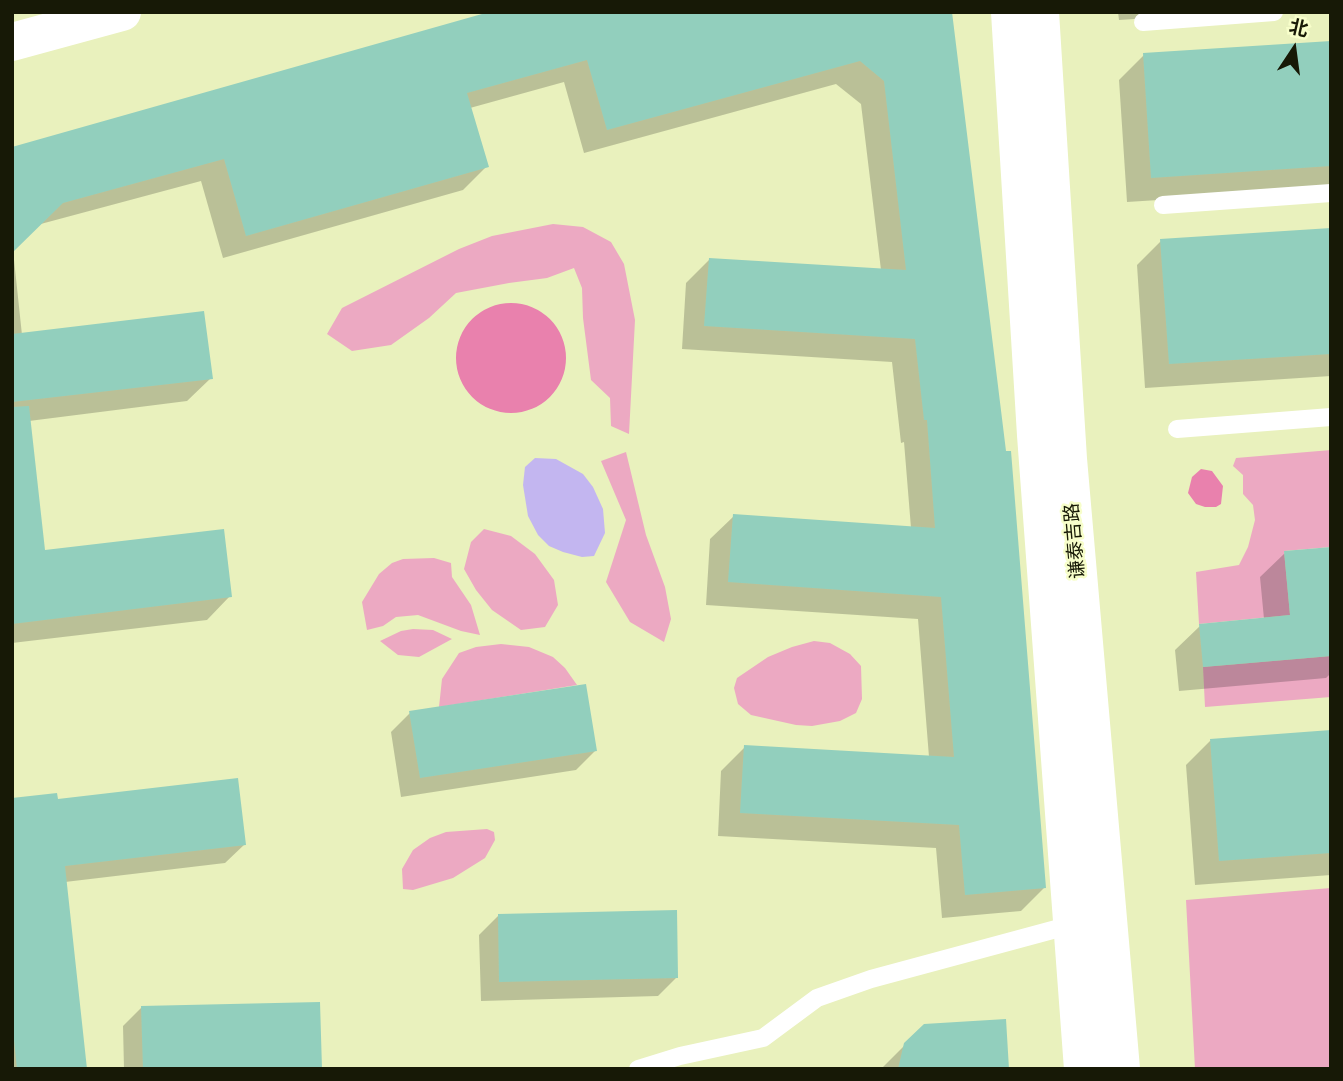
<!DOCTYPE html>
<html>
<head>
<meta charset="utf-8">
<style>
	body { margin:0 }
	#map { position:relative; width:1343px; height:1081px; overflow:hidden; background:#e9f1bd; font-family:Montserrat,"Noto Sans SC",sans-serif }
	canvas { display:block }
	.frame { position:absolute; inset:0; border:14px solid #171906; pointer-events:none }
	.north { position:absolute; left:1259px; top:14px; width:70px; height:70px; -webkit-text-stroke:5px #f7feca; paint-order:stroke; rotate:13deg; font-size:19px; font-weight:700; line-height:28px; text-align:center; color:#171906 }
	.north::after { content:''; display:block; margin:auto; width:24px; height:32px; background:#171906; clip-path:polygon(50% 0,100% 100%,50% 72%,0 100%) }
</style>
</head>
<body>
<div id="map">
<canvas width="1343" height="1081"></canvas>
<div class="frame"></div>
<div class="north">北</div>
</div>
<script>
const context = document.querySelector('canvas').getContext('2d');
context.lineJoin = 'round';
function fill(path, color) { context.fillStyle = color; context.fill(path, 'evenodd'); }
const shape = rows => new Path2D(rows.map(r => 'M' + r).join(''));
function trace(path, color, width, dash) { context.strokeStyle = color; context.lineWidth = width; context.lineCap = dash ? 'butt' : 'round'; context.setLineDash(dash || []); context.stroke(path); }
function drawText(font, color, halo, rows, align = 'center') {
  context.font = font + ' Montserrat,"Noto Sans SC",sans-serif'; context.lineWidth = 5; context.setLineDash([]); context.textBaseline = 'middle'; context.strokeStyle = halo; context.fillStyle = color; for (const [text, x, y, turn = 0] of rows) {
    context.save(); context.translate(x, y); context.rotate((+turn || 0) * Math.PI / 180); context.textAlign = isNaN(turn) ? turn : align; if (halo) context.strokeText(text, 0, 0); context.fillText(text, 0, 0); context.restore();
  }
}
fill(shape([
	[553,224,583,227,611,242,624,264,635,320,629,434,611,426,610,398,591,380,583,318,582,288,574,268,547,278,509,283,456,293,429,318,391,345,352,351,327,334,342,308,459,249,492,236],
	[1331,450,1331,547,1284,551,1290,615,1199,624,1196,572,1239,565,1248,547,1255,520,1253,505,1243,494,1243,475,1233,466,1236,458],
	[626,452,646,535,665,587,671,619,664,642,630,622,606,582,626,520,601,461],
	[484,529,511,536,535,554,554,580,558,605,545,627,521,630,492,610,476,590,464,569,471,542],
	[434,558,451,563,452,577,471,605,480,635,461,631,418,615,396,617,383,626,367,630,362,602,379,574,392,563,403,559],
	[413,629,433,630,452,639,419,657,398,655,380,641,401,631],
	[814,641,830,643,850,654,861,666,862,699,856,713,840,721,812,726,796,725,751,715,738,704,734,688,737,678,768,657,792,647],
	[501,644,529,647,553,657,565,668,577,685,439,707,442,679,459,653,476,647],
	[1331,656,1331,697,1205,707,1203,667],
	[487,829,494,832,495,840,485,858,453,878,413,890,403,889,402,869,413,850,430,838,446,832],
	[1331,888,1331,1069,1195,1069,1186,900]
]), '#eca9c2');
fill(shape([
	'456 358a55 55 0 1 1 110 0a55 55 0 1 1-110 0Z',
	[1201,469,1212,471,1223,486,1221,504,1216,507,1205,507,1196,504,1188,493,1192,477]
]), '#e981ad');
fill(shape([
	[535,458,556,459,583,474,593,487,603,509,605,533,594,556,582,557,563,552,549,546,538,535,528,516,523,485,525,467]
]), '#c3b6f0');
fill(shape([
	[495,12,951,12,1044,888,1021,911,942,918,936,848,718,836,721,771,745,747,929,757,918,619,706,605,710,539,734,516,911,528,904,442,901,443,892,362,682,349,686,283,709,260,881,270,861,104,836,84,584,153,564,82,470,108,487,166,463,190,223,258,201,181,37,225,13,250,22,335,211,378,187,401,29,421,43,552,230,596,207,620,12,643,12,149],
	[1118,12,1242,12,1119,20],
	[1331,43,1331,189,1127,202,1119,80,1144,55],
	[1331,230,1331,376,1145,388,1137,265,1161,241],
	[1331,548,1331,673,1326,678,1179,691,1175,650,1200,626,1264,619,1260,577,1285,553],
	[410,713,595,751,576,770,401,797,391,732],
	[1331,732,1331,875,1195,885,1186,765,1210,741],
	[12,800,56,801,245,844,225,863,65,882,85,1069,12,1069],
	[498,916,677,977,658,996,481,1001,479,935],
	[142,1007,320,1069,124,1069,123,1026],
	[925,1025,1007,1069,881,1069]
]), '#0003');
fill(shape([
	[489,12,952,12,1006,451,1011,451,1046,888,965,895,959,825,740,813,744,745,954,757,941,597,728,582,733,514,935,528,927,420,924,420,915,339,704,326,709,258,906,270,884,81,860,61,607,130,587,60,467,93,489,167,246,236,224,159,63,203,12,253,12,147],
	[1331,41,1331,166,1151,178,1143,53],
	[1331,228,1331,354,1169,364,1160,239],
	[204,311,213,379,12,402,12,334],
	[29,406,45,550,224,529,232,597,12,624,12,407],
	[1331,547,1331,656,1203,667,1199,624,1290,615,1284,551],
	[586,684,597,751,420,778,409,711],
	[1331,730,1331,853,1219,861,1210,739],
	[238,778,246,845,65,866,87,1069,17,1069,12,1020,12,798,57,793,58,799],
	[677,910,678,978,499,982,498,914],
	[320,1002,322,1069,143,1069,141,1006],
	[1006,1019,1009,1069,898,1069,904,1043,924,1024]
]), '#92cfbd');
trace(shape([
	[1143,22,1274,12],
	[1163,205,1331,193],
	[1177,429,1331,417],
	[638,1069,680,1056,763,1038,817,998,871,979,1071,925]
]), '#fff', 18);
trace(shape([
	[1010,12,1036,435,1083,1069],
	[1040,12,1068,459,1121,1069]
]), '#fff', 38);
trace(shape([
	[12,42,122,12]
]), '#fff', 38);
drawText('19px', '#171906', '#f7feca', [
	["谦泰吉路",1075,541,-95]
]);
</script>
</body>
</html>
